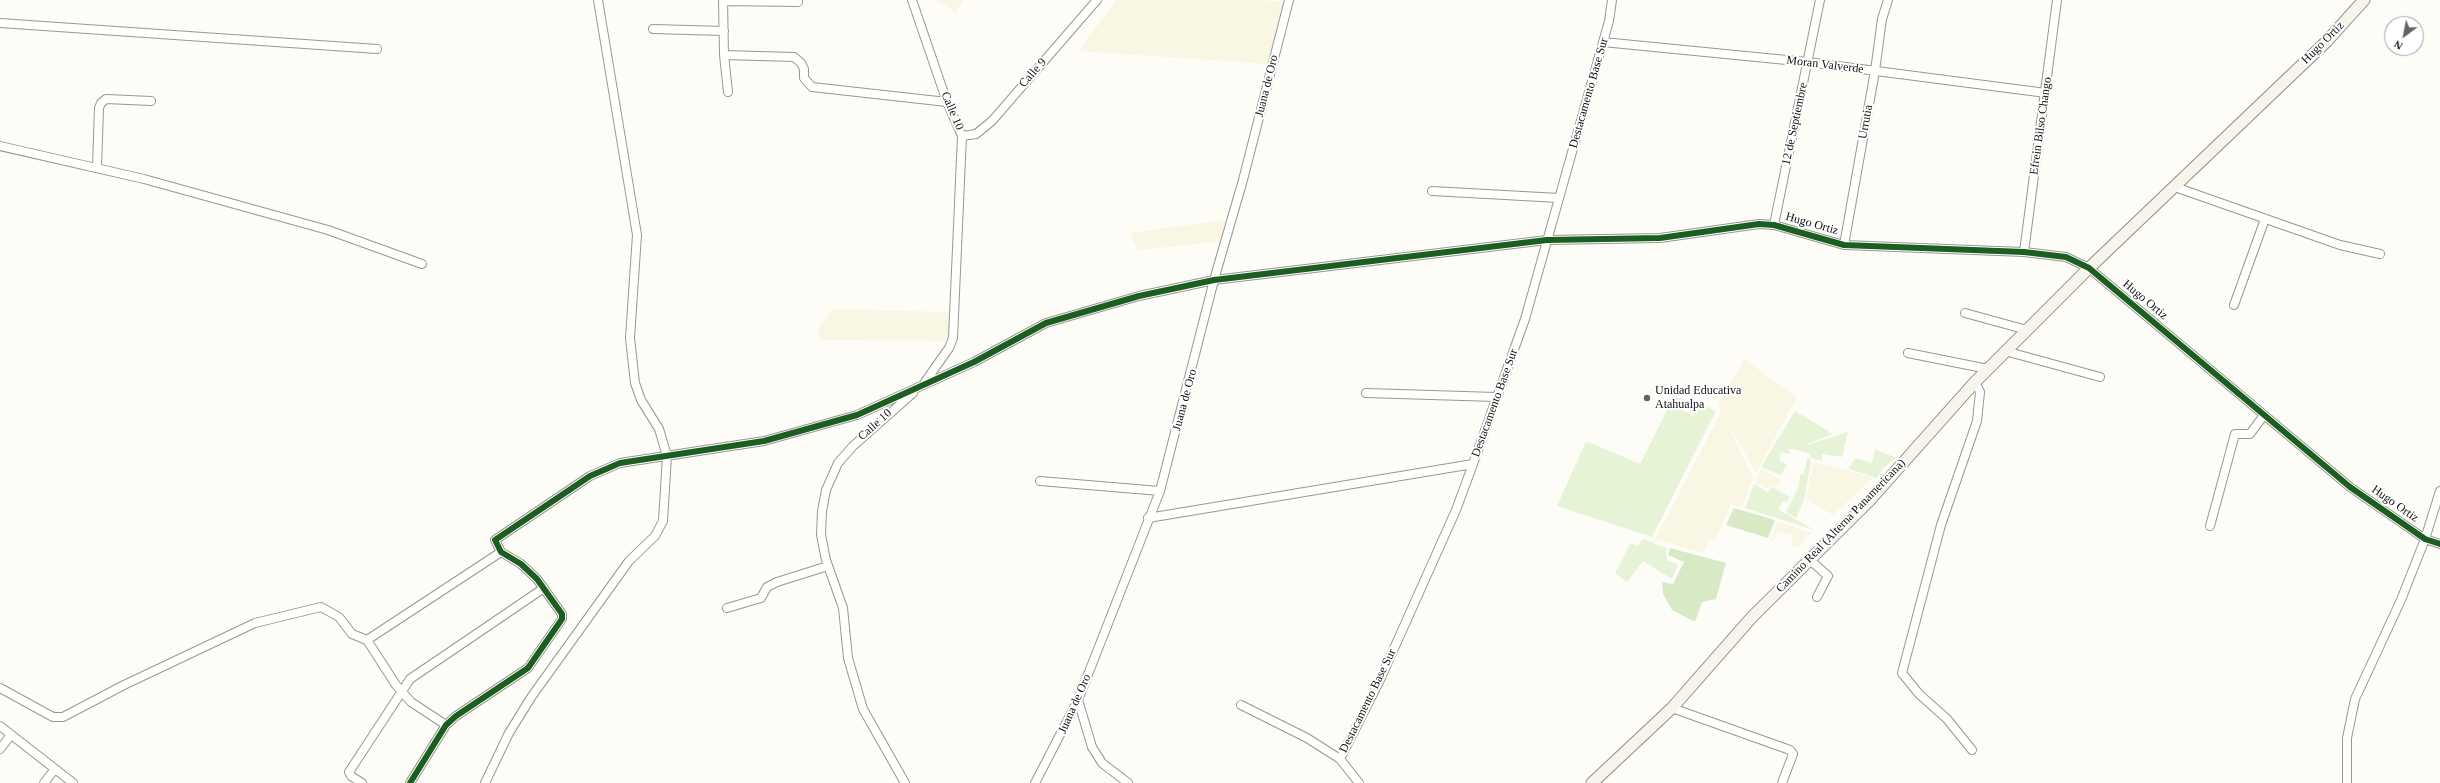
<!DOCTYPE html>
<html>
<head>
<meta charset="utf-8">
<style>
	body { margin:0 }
	#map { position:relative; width:2440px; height:783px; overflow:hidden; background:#fdfcf7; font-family:Georgia,serif }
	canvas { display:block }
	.north { position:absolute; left:2384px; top:16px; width:40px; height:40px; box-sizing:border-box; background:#fff; border:1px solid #a0a0a0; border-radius:50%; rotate:212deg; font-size:11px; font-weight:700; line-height:16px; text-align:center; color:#111 }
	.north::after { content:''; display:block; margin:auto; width:14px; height:18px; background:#646362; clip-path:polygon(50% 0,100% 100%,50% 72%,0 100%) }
</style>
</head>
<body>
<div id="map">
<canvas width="2440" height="783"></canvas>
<div class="north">N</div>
</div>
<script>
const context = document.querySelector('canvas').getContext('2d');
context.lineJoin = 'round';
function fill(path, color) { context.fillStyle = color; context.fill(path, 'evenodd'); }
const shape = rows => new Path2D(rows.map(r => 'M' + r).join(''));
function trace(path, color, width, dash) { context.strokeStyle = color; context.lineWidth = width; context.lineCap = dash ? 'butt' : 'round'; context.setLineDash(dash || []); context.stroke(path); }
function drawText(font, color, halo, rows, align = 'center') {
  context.font = font + ' Georgia,serif'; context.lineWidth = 4; context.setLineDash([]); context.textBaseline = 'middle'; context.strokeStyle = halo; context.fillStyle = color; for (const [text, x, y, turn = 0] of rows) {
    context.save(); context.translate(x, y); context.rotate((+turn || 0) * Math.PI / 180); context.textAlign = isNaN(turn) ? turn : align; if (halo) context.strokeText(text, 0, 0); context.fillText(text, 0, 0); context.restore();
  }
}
fill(shape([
	[935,0,963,0,956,12],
	[1116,0,1223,0,1283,1,1269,64,1079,51],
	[1225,220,1224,241,1139,250,1129,233],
	[832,309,950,312,949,341,820,340,817,330],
	[1744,359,1797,397,1756,473,1727,422,1753,478,1742,507,1731,504,1715,541,1709,539,1703,553,1655,539,1721,412,1718,405],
	[1813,462,1849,471,1873,478,1833,515,1806,499],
	[1761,469,1780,479,1779,487,1771,485,1768,489,1755,482],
	[1778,521,1811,533,1798,548,1791,545,1793,535,1776,531,1776,539,1774,538,1773,541,1770,540]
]), '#f9f7e4');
fill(shape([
	[1674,396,1684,400,1681,409,1693,416,1699,403,1716,411,1652,537,1557,506,1586,441,1640,464],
	[1795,411,1833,434,1800,447,1848,432,1842,457,1822,454,1822,461,1811,458,1809,453,1791,449,1788,450,1792,454,1781,452,1779,461,1787,464,1781,475,1761,467],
	[1875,449,1896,458,1883,468,1877,478,1849,469,1855,458,1872,463],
	[1808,457,1811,462,1804,500,1796,518,1786,512,1799,486,1800,474,1803,475],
	[1754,484,1768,492,1772,487,1790,497,1787,502,1783,501,1778,509,1814,530,1745,508],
	[1643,539,1666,548,1667,560,1678,564,1672,579,1643,561,1627,582,1615,573,1631,543,1638,546]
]), '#e7f3d7');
fill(shape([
	[1734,508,1775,520,1768,538,1726,525],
	[1670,548,1726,563,1716,599,1702,602,1695,622,1672,610,1663,594,1662,582,1673,584,1684,562,1668,555]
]), '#d8eac5');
const street = shape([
	[723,0,724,55,728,92],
	[912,0,947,102,962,136,953,338,949,348,925,382],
	[723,1,798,2],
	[0,23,377,49],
	[653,29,724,31],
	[1603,42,1807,62,2046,93],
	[724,55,794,57,801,63,804,69,804,78,812,87,947,102],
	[962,136,976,134,992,121,1097,0],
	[0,146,144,179,328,230,422,264],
	[97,168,99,108,101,103,106,99,151,101],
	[2175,187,2340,245,2380,254],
	[1432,191,1559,198],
	[1774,225,1820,0],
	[1844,245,1875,71,1882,19,1888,0],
	[2024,252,2057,0],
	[2234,305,2265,219],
	[1965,313,2027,330],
	[2005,351,2100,377],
	[1908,353,1988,369],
	[1366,393,1496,397],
	[1040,481,1160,491],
	[1148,518,1473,464],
	[2210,526,2235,434,2250,434,2264,415],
	[1810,560,1828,576,1817,597],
	[727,608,761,598,767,587,777,582,828,566],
	[367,640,396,685,411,702,446,725],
	[0,688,53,717,63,717,124,685,255,623,321,607,339,617,352,634,367,640,501,552],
	[1078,700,1092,747,1102,763,1128,783],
	[1241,705,1307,738,1340,759],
	[1672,708,1790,750,1793,754,1782,783],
	[0,726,73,783],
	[0,749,11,735],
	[1972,750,1947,719,1919,694,1902,673,1941,525,1977,421,1980,392,1975,382],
	[44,783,55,769],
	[362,783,351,776,349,772,410,679,544,588],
	[410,783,446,725,456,716,528,668,562,619,562,614,537,579,521,564,501,552,495,540,590,476,620,463,764,441,857,415,974,362,1046,323,1139,296,1214,280,1547,240,1660,238,1759,224,1774,225,1844,245,2024,252,2066,257,2089,268,2350,487,2425,539,2440,544],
	[485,783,509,733,532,696,629,561,655,536,663,521,667,456,659,429,641,400,635,383,630,338,637,235,598,0],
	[905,783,863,709,848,658,843,608,826,560,821,535,822,511,826,490,838,463,853,446,913,393],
	[1035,783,1078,700,1160,491,1214,280,1243,180,1289,0],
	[1359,783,1340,759,1379,682,1456,510,1473,464,1525,319,1609,21,1612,0],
	[2347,783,2347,738,2355,699,2401,600,2425,539,2440,491]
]);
const secondary = shape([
	[1592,783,1672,708,1752,617,1869,501,1975,382,2089,268,2327,41,2364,0]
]);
trace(street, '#979795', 10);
trace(secondary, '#8e8d8b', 13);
trace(street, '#fffffe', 8);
trace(secondary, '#f6f4eb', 11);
trace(shape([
	[410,783,446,725,456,716,528,668,562,619,562,614,537,579,521,564,501,552,495,540,590,476,620,463,764,441,857,415,974,362,1046,323,1139,296,1214,280,1547,240,1660,238,1759,224,1774,225,1844,245,2024,252,2066,257,2089,268,2350,487,2425,539,2440,544]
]), '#1b5e20', 6);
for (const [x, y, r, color] of [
	[1647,398,4,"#646362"]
]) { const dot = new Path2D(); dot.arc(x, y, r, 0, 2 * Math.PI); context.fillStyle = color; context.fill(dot); trace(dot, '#fff', 1.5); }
drawText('12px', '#111', '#fff', [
	["Hugo Ortiz",2323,43,-45],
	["Moran Valverde",1825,65,7],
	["Calle 9",1033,73,-49],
	["Juana de Oro",1267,86,-76],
	["Destacamento Base Sur",1589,93,-74],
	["Calle 10",952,111,67],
	["Urrutia",1866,122,-80],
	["12 de Septiembre",1795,124,-78],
	["Efrein Bilso Chango",2041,126,-82],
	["Hugo Ortiz",1812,224,16],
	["Hugo Ortiz",2145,300,40],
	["Juana de Oro",1185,400,-75],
	["Destacamento Base Sur",1495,403,-70],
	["Calle 10",875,425,-42],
	["Hugo Ortiz",2395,504,35],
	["Camino Real (Alterna Panamericana)",1841,526,-46],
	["Destacamento Base Sur",1368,701,-64],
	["Juana de Oro",1075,704,-66]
]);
drawText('12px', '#111', '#fff', [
	["Unidad Educativa",1655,391],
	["Atahualpa",1655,405]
], 'left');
</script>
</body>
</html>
